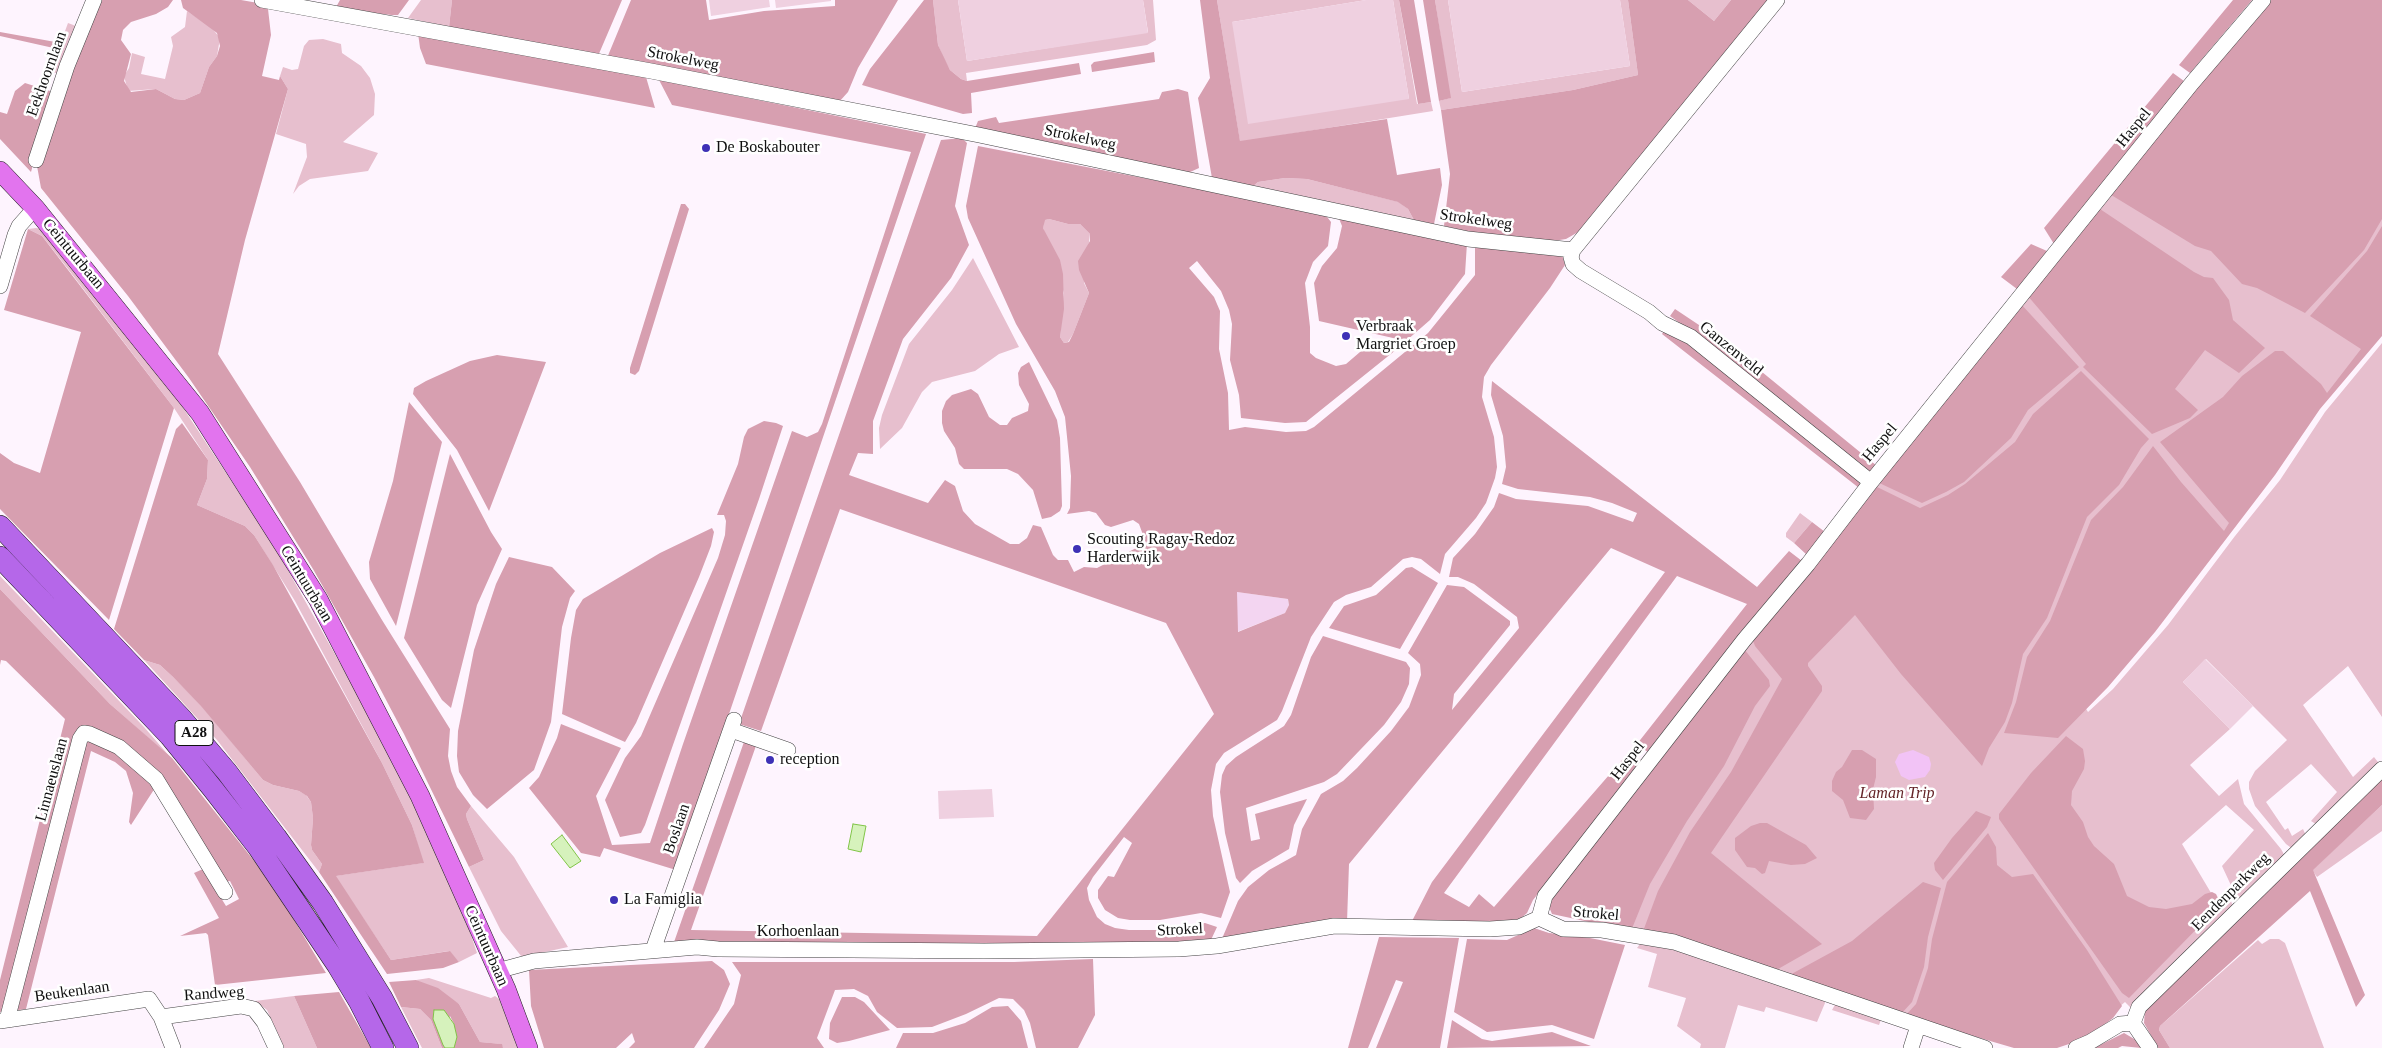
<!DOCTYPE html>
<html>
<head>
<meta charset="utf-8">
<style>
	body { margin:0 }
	canvas { display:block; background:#fef4fe }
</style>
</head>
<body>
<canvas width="2382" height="1048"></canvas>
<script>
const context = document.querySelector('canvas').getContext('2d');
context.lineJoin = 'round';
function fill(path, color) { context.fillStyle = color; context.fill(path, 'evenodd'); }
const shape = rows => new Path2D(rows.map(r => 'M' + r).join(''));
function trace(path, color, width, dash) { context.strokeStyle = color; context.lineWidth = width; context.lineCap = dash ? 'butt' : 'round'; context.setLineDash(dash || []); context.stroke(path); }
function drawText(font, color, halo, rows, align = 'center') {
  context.font = font + ' "Times New Roman",serif'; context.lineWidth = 5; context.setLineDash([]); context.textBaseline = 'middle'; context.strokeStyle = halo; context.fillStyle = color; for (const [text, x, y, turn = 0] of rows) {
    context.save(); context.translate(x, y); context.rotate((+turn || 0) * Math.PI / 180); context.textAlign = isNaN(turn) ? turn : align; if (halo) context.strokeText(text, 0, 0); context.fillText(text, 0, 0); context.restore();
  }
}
fill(shape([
	[1237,592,1288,599,1289,605,1285,613,1237,632]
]), '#f3d5f1');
fill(shape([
	[421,0,452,0,449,27,408,18],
	[933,0,958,0,967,61,1148,32,1143,0,1153,0,1156,40,1147,45,966,73,967,81,961,79,950,70,943,57,938,45],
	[1217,0,1366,0,1232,22,1409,99,1393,0,1399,0,1417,104,1431,102,1433,111,1240,142],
	[1435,0,1448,0,1462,92,1630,66,1620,0,1628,0,1638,75,1573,90,1441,110,1439,101,1450,98],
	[1688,0,1731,0,1714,21],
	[2382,0,2382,335,2319,408,2274,474,2085,707,2088,712,2113,689,2168,625,2235,536,2280,480,2325,412,2382,343,2382,717,2348,666,2303,705,2353,777,2374,757,2381,766,2319,826,2311,821,2337,792,2311,764,2266,802,2285,830,2288,828,2292,836,2303,829,2307,838,2294,850,2286,844,2255,806,2249,789,2249,782,2255,771,2287,740,2206,659,2183,682,2230,729,2190,765,2219,796,2238,779,2244,804,2281,849,2286,858,2244,900,2235,894,2222,866,2254,830,2226,805,2182,844,2220,908,2230,898,2234,910,2132,1009,2125,1002,2104,1020,2017,1048,1630,927,1744,651,2108,193],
	[187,11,211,27,220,38,217,56,209,67,200,93,184,100,175,99,156,89,128,91,124,76,129,68,132,53,145,57,141,74,165,79,173,46,171,37,185,27],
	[68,23,76,26,57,73,50,72],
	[323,39,341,44,342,53,361,66,370,78,375,94,374,115,343,142,378,153,368,171,310,179,299,186,293,194,307,157,306,144,276,134,288,89,280,76,283,67,292,70,298,69,304,46,309,40],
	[1285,178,1307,179,1399,202,1408,209,1414,220,1252,187,1258,182],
	[1049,219,1068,224,1080,224,1090,234,1084,283,1089,293,1073,334,1068,342,1064,343,1060,337,1064,293,1043,228,1044,220],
	[36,228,41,229,176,397,276,549,383,740,458,896,477,953,459,962,449,951,391,960,335,876,423,863,412,825,382,763,295,601,254,535,245,526,197,505,207,479,208,460,174,408,68,269,42,236,28,229],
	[973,258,1019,347,999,354,975,371,932,382,922,392,902,428,880,449,879,428,882,415,909,344,952,290],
	[1800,513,1812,522,1794,543,1786,537,1786,533],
	[0,576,144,727,171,758,110,704,0,589],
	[144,660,160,665,173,677,201,705,263,780,273,785,299,791,306,795,311,802,313,818,311,845,312,850,322,864,319,872,217,740],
	[2382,805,2382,831,2317,877,2312,870],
	[471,806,514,857,568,947,522,957,501,931,469,867,484,860,467,819,466,814],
	[2270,939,2279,939,2285,943,2324,1048,2170,1048,2159,1030,2160,1026,2258,940,2262,944],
	[1643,940,1824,998,1825,1003,1817,1022,1766,1007,1764,1012,1738,1005,1725,1048,1700,1048,1701,1044,1677,1026,1686,998,1648,987,1657,954,1637,948],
	[429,978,491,998,495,996,499,999,518,1048,503,1048,501,1044,480,1042,459,1004,416,980],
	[294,996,317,1048,284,1048,267,1010,255,1001],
	[1836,1003,1882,1017,1879,1025,1832,1010],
	[401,1007,420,1009,431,1020,442,1048,422,1048]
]), '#e7bfce');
fill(shape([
	[99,0,173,0,168,7,156,14,131,22,123,30,121,40,131,54,124,81,131,92,156,89,175,99,184,100,200,93,209,67,217,56,220,46,217,33,183,8,181,0,241,0,258,3,268,9,271,35,262,76,279,80,280,76,288,89,245,240,218,354,300,482,382,620,450,729,448,756,451,771,457,787,471,806,466,814,467,819,484,860,469,867,404,734,374,677,313,569,250,467,189,378,128,296,41,188,37,166],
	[340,0,409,0,398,15,392,15,335,9],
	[452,0,622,0,598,56,449,27],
	[631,0,706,0,709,20,764,11,835,6,835,0,898,0,858,68,848,92,839,102,607,58],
	[924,0,933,0,938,45,950,70,961,79,967,81,1079,63,1081,74,971,93,972,113,963,114,862,85,870,69],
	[1200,0,1217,0,1240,141,1387,119,1397,175,1440,168,1442,185,1434,224,1414,220,1408,209,1398,202,1307,179,1285,178,1258,182,1252,187,1212,178,1198,98,1210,78],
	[1399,0,1414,0,1431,102,1418,104],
	[1423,0,1435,0,1451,98,1439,101],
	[1628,0,1688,0,1714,21,1731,0,1776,0,1580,231,1566,239,1553,241,1483,235,1444,226,1450,174,1441,110,1573,90,1638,75],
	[2233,0,2252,0,2190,73,2179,65],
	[2267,0,2382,0,2382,219,2364,250,2305,313,2257,288,2242,284,2211,251,2195,246,2108,193],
	[0,32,61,43,58,49,0,36],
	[418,33,646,77,655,108,426,64,420,48],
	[1154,52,1155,62,1092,72,1091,65,1094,62],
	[2173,73,2184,81,2054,244,2044,228],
	[659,80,926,134,676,870,604,848,600,857,581,853,529,788,539,777,557,738,561,724,621,748,596,796,612,845,650,843,683,744,792,431,807,437,818,432,822,424,911,152,672,105],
	[25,83,50,91,52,95,31,172,0,139,0,112,7,114,15,91],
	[1178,89,1188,92,1199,168,1188,173,974,131,978,121,996,117,999,123,1159,99,1162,92],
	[962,138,967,143,955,206,969,245,951,278,903,339,873,421,873,454,858,453,849,475,928,503,945,480,955,486,963,511,975,524,1010,544,1019,544,1027,538,1033,525,1041,527,1053,555,1058,560,1068,560,1074,572,1084,567,1097,568,1146,543,1139,524,1133,520,1111,527,1105,525,1096,513,1089,511,1067,514,1070,508,1071,476,1065,417,1055,391,1016,324,968,218,966,206,978,146,1324,213,1331,222,1328,246,1313,262,1305,283,1310,327,1310,353,1316,358,1336,366,1346,364,1367,346,1397,349,1306,422,1285,423,1241,418,1239,395,1230,360,1232,324,1229,310,1221,291,1197,261,1189,268,1214,297,1220,311,1219,349,1228,393,1229,430,1245,427,1286,432,1306,431,1314,427,1428,333,1475,275,1475,247,1562,254,1565,265,1550,288,1491,365,1484,377,1482,397,1494,437,1497,467,1495,478,1486,503,1476,518,1445,554,1440,574,1421,559,1412,557,1403,559,1371,587,1346,595,1334,602,1311,637,1282,711,1277,720,1224,753,1216,764,1211,790,1213,816,1230,892,1221,918,1201,913,1160,920,1130,920,1118,918,1105,910,1098,898,1098,890,1108,876,1114,877,1132,843,1124,837,1093,877,1087,888,1089,900,1097,917,1105,924,1115,928,1129,930,1160,930,1205,923,1217,927,1210,942,673,945,745,739,757,743,691,930,1037,936,1214,714,1166,623,840,509,761,731,739,724,941,140],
	[1049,219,1068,224,1080,224,1090,234,1090,241,1078,261,1079,270,1089,293,1073,334,1069,342,1064,343,1060,337,1064,309,1063,274,1060,260,1043,228,1045,220],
	[1237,592,1288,599,1289,605,1285,613,1238,632],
	[681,204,685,204,689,209,639,371,635,375,630,373,630,368],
	[2097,207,2194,272,2204,277,2213,278,2229,300,2233,320,2265,348,2239,373,2205,350,2175,389,2198,410,2190,418,2152,434,2083,367,2086,364,2027,295],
	[1338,216,1467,243,1465,274,1430,320,1406,341,1319,321,1314,283,1322,266,1337,248,1342,226],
	[2382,226,2382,336,2320,409,2275,475,2155,632,2108,687,2058,738,2004,733,2016,702,2027,657,2050,621,2091,520,2123,487,2153,446,2181,482,2224,531,2229,523,2160,442,2223,397,2242,376,2275,351,2283,351,2321,384,2327,393,2361,349,2310,316,2367,251],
	[28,229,42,236,174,408,109,620,0,509,0,453,14,463,40,473,81,332,4,310],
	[2031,244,2047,251,2017,289,2001,277],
	[2020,303,2079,367,2028,410,2011,438,1964,482,1946,492,1922,503,1875,481],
	[1675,309,1729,345,1877,466,1870,475,1695,334,1670,316],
	[1667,326,1863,482,1859,488,1662,334],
	[497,355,546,362,489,511,457,450,413,394,414,388,426,381,470,361],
	[1029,362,1057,420,1060,438,1062,506,1060,511,1051,517,1042,519,1033,490,1018,474,1007,469,964,469,959,464,955,448,944,431,942,423,942,411,946,401,952,395,971,389,978,394,989,417,1000,425,1007,425,1012,418,1028,411,1029,404,1019,385,1018,373,1021,367],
	[2081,371,2149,439,2141,448,2119,485,2087,517,2047,618,2023,654,2012,703,2005,722,1989,748,1982,766,1901,674,1855,615,1808,663,1808,666,1822,686,1822,691,1711,853,1822,944,1771,973,1642,934,1658,891,1690,832,1731,772,1782,679,1755,646,1752,638,1873,485,1920,508,1948,495,1965,484,2015,442,2033,414],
	[1492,381,1757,587,1789,551,1802,561,1649,753,1637,744,1747,604,1677,576,1444,893,1469,907,1479,894,1494,907,1630,751,1643,762,1533,900,1527,913,1520,919,1508,925,1411,923,1432,882,1665,572,1611,548,1349,864,1347,922,1221,941,1238,901,1248,887,1269,870,1296,855,1302,829,1321,794,1343,781,1357,768,1391,731,1409,707,1421,675,1420,664,1408,653,1447,585,1464,587,1502,615,1510,621,1510,625,1454,694,1452,710,1519,628,1517,617,1474,584,1458,577,1449,577,1453,558,1475,534,1494,507,1499,493,1516,499,1588,506,1633,522,1637,513,1612,503,1590,497,1518,489,1502,484,1506,467,1503,436,1491,395],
	[409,402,442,442,396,626,370,579,369,562,393,481],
	[764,421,776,423,783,426,759,499,645,825,641,833,620,837,605,800,625,758,641,736,718,558,725,535,726,521,724,515,717,515,738,464,744,437,748,429],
	[182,423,208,460,207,479,197,505,245,526,254,535,273,565,382,763,412,825,424,863,336,876,391,960,450,951,459,962,443,968,387,974,319,872,322,864,312,850,311,845,313,818,311,802,307,796,299,791,273,785,263,780,201,706,173,677,160,665,144,660,114,629,176,429],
	[450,454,491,532,502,549,477,605,451,708,442,700,404,638],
	[1812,522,1825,532,1807,555,1794,543],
	[712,528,714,532,711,546,699,577,636,723,625,742,562,714,571,638,576,610,583,599,660,553],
	[509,557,552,567,575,591,570,598,562,627,551,722,534,770,487,809,473,795,459,772,457,756,458,731,474,650,496,584],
	[1412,567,1438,583,1400,649,1329,628,1344,606,1376,595,1406,568],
	[0,589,110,704,172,758,255,862,285,905,326,973,215,985,208,935,206,933,180,936,219,918,194,873,203,869,226,906,239,899,230,881,222,883,163,785,81,727,4,1012,0,1012,0,980,65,719,6,661,1,660,0,665],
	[1323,636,1406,662,1410,668,1409,684,1401,702,1384,725,1337,774,1324,782,1246,808,1251,841,1260,839,1255,814,1307,799,1294,825,1289,849,1252,871,1240,883,1236,878,1225,833,1220,792,1222,775,1226,766,1236,757,1284,726,1291,715,1311,657],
	[1744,649,1769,680,1770,686,1755,706,1724,766,1687,821,1650,884,1631,931,1552,914,1549,907,1553,894],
	[2066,736,2083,749,2085,761,2084,769,2072,791,2071,805,2083,822,2088,837,2094,846,2114,864,2127,896,2149,907,2166,909,2192,904,2205,894,2212,892,2216,894,2221,904,2129,998,2122,993,1999,819,1999,814,2031,773],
	[83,739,123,755,155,788,131,825,129,822,133,793,126,771,115,762,91,751,26,1009,12,1011],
	[1852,750,1862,750,1876,759,1876,777,1873,789,1874,809,1866,820,1850,818,1843,800,1832,791,1832,781,1836,772,1842,767],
	[2382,776,2382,805,2313,870,2365,995,2356,1007,2310,891,2160,1026,2159,1030,2170,1048,2158,1048,2144,1023,2145,1009],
	[1976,811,1991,817,1987,827,1943,880,1935,870,1934,863,1952,838],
	[1760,823,1767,823,1806,845,1817,858,1805,864,1791,865,1769,861,1765,873,1762,874,1755,868,1747,867,1735,850,1735,838,1751,826],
	[1988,833,1996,847,1997,865,2012,877,2033,874,2087,950,2122,1006,2113,1018,2096,1031,2072,1043,2057,1048,2014,1048,1905,1016,1916,1004,1928,968,1932,939,1947,882],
	[1923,882,1941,888,1928,937,1924,967,1912,1002,1901,1014,1786,977,1852,941],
	[1534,928,1549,933,1590,938,1625,945,1594,1039,1552,1025,1487,1032,1454,1012,1467,939,1507,940],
	[1379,937,1459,938,1440,1048,1376,1048,1403,982,1396,980,1368,1048,1348,1048],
	[1093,959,1095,1015,1078,1048,1036,1048,1030,1023,1024,1010,1013,999,999,998,966,1014,932,1027,897,1028,877,1012,868,996,854,989,835,990,817,1038,824,1048,704,1048,734,1004,741,975,732,962,1014,962],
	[712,961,724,970,730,984,719,1010,694,1048,629,1048,635,1042,632,1033,616,1048,544,1048,531,1006,529,970],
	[416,980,438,988,459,1004,480,1042,502,1044,503,1048,454,1048,454,1024,450,1016,441,1038,445,1048,442,1048,431,1020,420,1009,401,1007,389,982],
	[339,992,371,1048,317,1048,294,996],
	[842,997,855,997,864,1002,890,1030,849,1041,837,1043,829,1039,830,1023],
	[1008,1006,1021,1021,1028,1048,896,1048,903,1033,933,1033,965,1023,992,1007],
	[1452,1020,1482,1039,1492,1041,1552,1032,1591,1046,1447,1048],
	[2124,1033,2136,1040,2141,1048,2122,1046,2118,1048,2094,1048]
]), '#d79fb0');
fill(shape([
	[1913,750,1929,757,1931,764,1930,770,1925,777,1909,780,1901,776,1895,762,1899,754]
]), '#f2c3f6');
fill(shape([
	[709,0,769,0,770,7,711,16],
	[775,0,831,0,831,1,776,8],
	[958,0,1143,0,1148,33,967,61],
	[1366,0,1393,0,1409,99,1248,124,1232,22],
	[1448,0,1620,0,1630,66,1462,92],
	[2205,659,2253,706,2230,729,2183,682],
	[992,789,994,817,939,819,938,791]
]), '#efd0e0');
const water = shape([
	[853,824,866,826,861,852,848,849,853,824],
	[562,835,581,861,570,868,551,844,562,835],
	[434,1010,444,1010,454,1024,457,1037,454,1048,445,1048,443,1045,433,1019,434,1010]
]);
fill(water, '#d6f2bc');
trace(water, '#81c448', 1);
const minor = shape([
	[262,0,651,71,979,135,1468,239,1573,250,1777,0],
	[36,160,67,66,94,0],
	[1573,250,1571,257,1573,264,1581,271,1649,312,1662,323,1691,337,1871,482],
	[0,286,15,235,19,226,35,208],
	[731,730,788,750],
	[1539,918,1545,896,1744,640,1808,564,1871,482,2192,83,2263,0],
	[653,950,734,720],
	[497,971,534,961,697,947,718,949,984,951,1179,949,1217,946,1334,926,1490,929,1519,927,1539,918,1563,929,1602,930,1674,942,1985,1048],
	[161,1017,241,1006,254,1009,264,1022,276,1048],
	[7,1020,80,739,84,733,90,734,119,747,156,779,225,892],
	[0,1021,149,999,161,1017,173,1048],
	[1911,1048,1918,1026],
	[2076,1048,2090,1042,2120,1024,2133,1023],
	[2150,1048,2133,1023,2139,1007,2382,769]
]);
const major = shape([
	[0,171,35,208,200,413,318,599,420,796,506,989,528,1048]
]);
const highway = shape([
	[0,526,182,719,227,772,276,837,323,903,382,998,408,1048],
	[0,557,170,736,213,789,258,847,338,966,359,1001,383,1048]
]);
trace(minor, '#434343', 16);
trace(major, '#212121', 20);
trace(highway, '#212121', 22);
trace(minor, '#fff', 15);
trace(major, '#e274ee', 19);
trace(highway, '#b567e9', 21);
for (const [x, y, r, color] of [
	[706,148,5,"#3e31b6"],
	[1346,336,5,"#3e31b6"],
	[1077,549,5,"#3e31b6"],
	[770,760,5,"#3e31b6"],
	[614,900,5,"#3e31b6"]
]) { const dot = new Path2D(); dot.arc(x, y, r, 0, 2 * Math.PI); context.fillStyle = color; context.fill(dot); trace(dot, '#fff', 2); }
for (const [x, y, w] of [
	[194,733,38]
]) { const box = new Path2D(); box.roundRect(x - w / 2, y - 12.5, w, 25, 4); context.fillStyle = '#fff'; context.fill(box); trace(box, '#101010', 1); }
drawText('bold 15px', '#101010', null, [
	["A28",194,733]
]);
drawText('16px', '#101010', '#fff', [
	["Strokelweg",683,59,11],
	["Eekhoornlaan",47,74,-70],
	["Haspel",2134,128,-51],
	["Strokelweg",1080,138,12],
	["Strokelweg",1476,220,8],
	["Ceintuurbaan",73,254,50],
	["Ganzenveld",1731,349,39],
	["Haspel",1880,443,-50],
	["Ceintuurbaan",306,584,59],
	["Haspel",1628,761,-52],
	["Linnaeuslaan",52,780,-75],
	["Boslaan",677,829,-71],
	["Eendenparkweg",2231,892,-45],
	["Strokel",1596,914,5],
	["Strokel",1180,930,-3],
	["Korhoenlaan",798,932],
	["Ceintuurbaan",486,946,66],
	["Beukenlaan",72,992,-8],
	["Randweg",214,994,-4]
]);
drawText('16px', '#101010', '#fff', [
	["De Boskabouter",716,148],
	["Verbraak",1356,327],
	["Margriet Groep",1356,345],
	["Scouting Ragay-Redoz",1087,540],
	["Harderwijk",1087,558],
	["reception",780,760],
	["La Famiglia",624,900]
], 'left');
drawText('italic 16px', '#642428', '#fff', [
	["Laman Trip",1897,794]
]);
</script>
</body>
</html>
